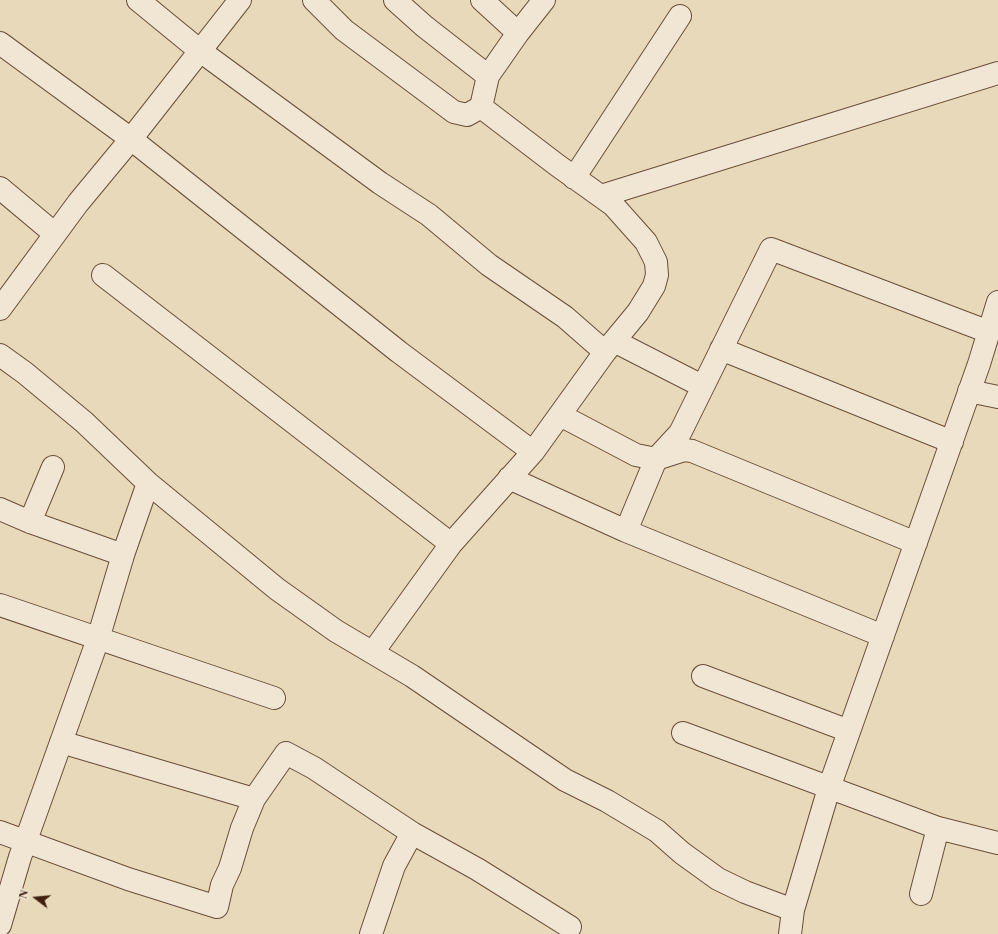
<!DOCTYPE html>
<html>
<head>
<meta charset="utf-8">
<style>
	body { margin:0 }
	#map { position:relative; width:998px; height:934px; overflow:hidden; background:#e8d9bb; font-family:"Libre Bodoni",serif }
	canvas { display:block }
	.north { position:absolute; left:16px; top:878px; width:40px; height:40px; -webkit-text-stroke:3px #f0e6d3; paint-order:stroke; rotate:286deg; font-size:11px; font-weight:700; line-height:16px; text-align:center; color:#401f0e }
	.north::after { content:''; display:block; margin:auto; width:14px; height:18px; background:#401f0e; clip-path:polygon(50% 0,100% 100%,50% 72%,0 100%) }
</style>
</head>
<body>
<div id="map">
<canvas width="998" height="934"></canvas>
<div class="north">N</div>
</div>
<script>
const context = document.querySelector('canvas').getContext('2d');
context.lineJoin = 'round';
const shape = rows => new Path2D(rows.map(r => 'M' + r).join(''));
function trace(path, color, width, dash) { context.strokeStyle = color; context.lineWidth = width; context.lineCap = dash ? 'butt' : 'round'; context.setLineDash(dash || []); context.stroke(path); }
const street = shape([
	[138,0,199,50,380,183,429,215,489,265,565,317,605,352],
	[314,0,344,30,454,112,467,115,481,107],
	[395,0,424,26,488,76],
	[482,0,518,33],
	[0,43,131,139,399,352,533,452],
	[574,178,680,16],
	[0,188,55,234],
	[601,196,998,73],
	[103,275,451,544],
	[0,309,78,203,131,139,240,0],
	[614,341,702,386],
	[721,349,952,442],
	[0,355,25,373,84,422,148,483,277,589,336,631,412,676,565,780,607,801,657,831,682,853,718,879,745,892,793,910,790,934],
	[969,391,998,397],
	[560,415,636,455,656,459,684,450,692,451,916,543],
	[509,478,626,531,883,636],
	[0,509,30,522,123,555],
	[30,522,53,467],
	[626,531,656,459,680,433,771,249,989,332],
	[0,605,274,698],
	[373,652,451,544,533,452,605,352,638,312,654,286,657,275,656,262,646,242,613,205,557,165,481,107,488,76,518,33,544,0],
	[703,676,849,731],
	[683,733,938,828,998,843],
	[61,742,254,799],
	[0,832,128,879,217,907,222,885,230,868,242,828,254,799,286,753,314,768,412,833,477,869,570,927],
	[921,894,938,828],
	[793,910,829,788,979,364,998,302],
	[0,925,20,857,98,639,123,555,148,483],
	[371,934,394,866,412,833]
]);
trace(street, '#6a4e39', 24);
trace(street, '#f0e6d3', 22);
</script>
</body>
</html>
